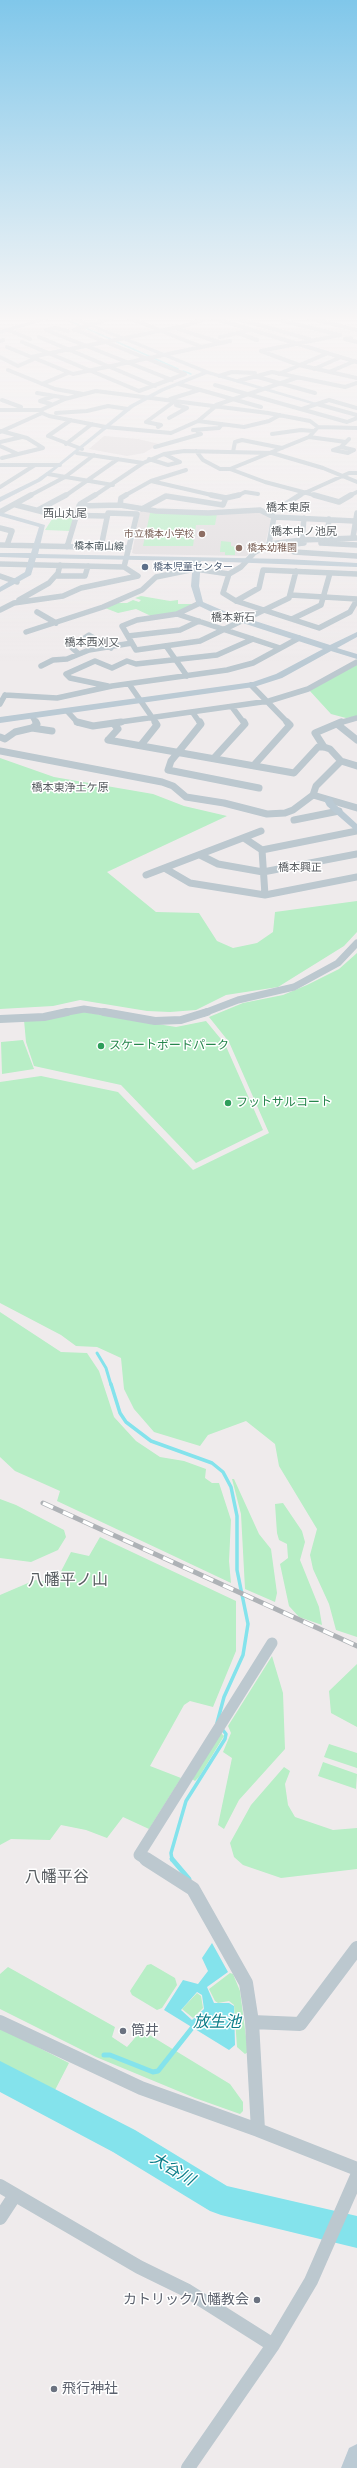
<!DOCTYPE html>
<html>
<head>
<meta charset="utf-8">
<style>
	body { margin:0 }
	canvas { display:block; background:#efebec }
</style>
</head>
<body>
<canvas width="357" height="2468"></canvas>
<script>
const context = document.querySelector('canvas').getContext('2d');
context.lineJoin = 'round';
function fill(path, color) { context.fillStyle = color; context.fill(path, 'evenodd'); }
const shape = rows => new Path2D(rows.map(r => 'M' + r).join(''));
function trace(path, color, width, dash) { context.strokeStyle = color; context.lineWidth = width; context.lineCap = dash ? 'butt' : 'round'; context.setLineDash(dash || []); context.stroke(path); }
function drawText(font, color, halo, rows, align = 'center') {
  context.font = font + ' Roboto,"Noto Sans JP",sans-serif'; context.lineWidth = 3; context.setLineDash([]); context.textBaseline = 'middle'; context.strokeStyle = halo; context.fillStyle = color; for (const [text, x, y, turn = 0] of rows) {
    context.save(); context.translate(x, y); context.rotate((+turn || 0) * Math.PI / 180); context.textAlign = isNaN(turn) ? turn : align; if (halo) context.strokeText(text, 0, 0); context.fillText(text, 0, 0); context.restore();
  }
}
fill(shape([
	[104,436,138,439,159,444,144,453,127,456,89,449],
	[140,510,260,511,267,515,271,520,265,544,246,556,135,554,132,553]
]), '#e0dcde');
fill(shape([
	[150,513,205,514,217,514,215,525,196,525,193,546,143,546],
	[54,516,75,517,70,531,45,530],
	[221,541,231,542,231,546,235,547,235,555,225,555,225,552,220,552],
	[141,596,170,601,178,600,178,604,193,604,176,613,151,616,136,609,118,613,105,608,117,603,127,603,133,600,139,602,141,600,135,598],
	[357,664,357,717,346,718,331,714,309,690],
	[0,758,54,777,153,794,184,806,227,816,107,872,156,912,199,913,217,941,233,948,257,943,273,932,275,912,357,901,357,932,344,946,278,987,226,995,196,1010,170,1012,147,1011,80,1000,53,1006,0,1009],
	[357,953,357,1637,336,1630,329,1604,313,1569,310,1555,317,1529,279,1466,275,1444,246,1421,208,1435,200,1446,154,1432,134,1409,124,1389,121,1358,97,1347,76,1346,61,1335,0,1303,0,1082,41,1076,118,1092,193,1170,269,1133,229,1042,209,1017,243,1003,283,995,307,985,339,969],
	[84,1012,176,1027,206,1021,225,1044,263,1130,196,1163,121,1085,34,1066,26,1042,24,1020],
	[23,1040,34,1069,2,1074,1,1042],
	[0,1312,61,1352,87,1353,99,1371,114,1417,136,1441,160,1457,184,1461,206,1469,205,1478,212,1483,219,1483,231,1520,229,1561,231,1583,57,1501,60,1491,15,1471,0,1457],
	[232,1479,234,1479,259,1534,271,1549,277,1593,275,1602,245,1589,241,1514],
	[0,1499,16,1505,64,1530,66,1537,58,1550,31,1562,0,1558],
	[283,1503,302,1531,305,1542,300,1560,319,1607,322,1625,299,1617,289,1606,280,1564,288,1558,287,1544,279,1540,277,1533,275,1504],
	[100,1537,236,1601,236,1651,213,1707,190,1701,184,1705,150,1766,181,1778,149,1829,123,1817,107,1838,86,1830,61,1825,50,1840,11,1839,0,1845,0,1595,35,1580,55,1583,71,1552,89,1556],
	[272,1656,283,1693,285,1749,239,1800,224,1829,218,1825,232,1758,223,1752,231,1733,228,1726],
	[357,1664,357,1727,331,1713,329,1691],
	[220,1732,224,1736,199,1777,195,1781,192,1779],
	[329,1744,357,1753,357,1768,324,1757],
	[323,1762,357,1774,356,1789,318,1776],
	[284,1767,290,1771,285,1784,288,1805,295,1817,333,1830,357,1828,357,1869,281,1878,243,1865,234,1857,230,1843,251,1805],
	[151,1964,175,1978,177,1985,162,2008,157,2010,132,1995,130,1991,147,1965],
	[8,1967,115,2027,112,2037,127,2047,140,2032,143,2031,230,2084,243,2102,243,2111,240,2114,195,2098,96,2057,0,2009,0,1974],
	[230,1973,233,1974,240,1991,248,2052,245,2054,237,2047,234,2005,229,2001,218,2003,215,2001,209,1989],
	[197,1993,201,1996,203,2008,193,2018,182,2009],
	[0,2028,69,2063,54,2092,0,2064]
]), '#b8eec6');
fill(shape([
	[212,1943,228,1972,207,1987,214,2003,229,2003,234,2006,235,2045,229,2050,164,2010,183,1980,198,1984,208,1971,202,1958],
	[197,1992,202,1995,204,2009,192,2020,181,2010]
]), '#84e3ec');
trace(shape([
	[63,318,178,369],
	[183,371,191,374]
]), '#84e3ec', 1.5);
trace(shape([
	[97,1353,106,1368,111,1385]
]), '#84e3ec', 3);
trace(shape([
	[111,1384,120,1413,126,1422,151,1441,212,1463,223,1472,231,1487,237,1516,237,1570,248,1624,243,1655,224,1697,217,1723],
	[172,1860,171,1853,186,1801,225,1739,226,1734,222,1729]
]), '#84e3ec', 3.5);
trace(shape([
	[172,1859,189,1879],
	[104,2055,110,2055,153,2072,158,2071,192,2028]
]), '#84e3ec', 5);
fill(shape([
	[0,2061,135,2130,227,2186,357,2216,357,2248,221,2215,210,2211,113,2152,0,2092,0,2061]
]), '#84e3ec');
trace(shape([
	[129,318,202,347],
	[213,318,357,362],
	[246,318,241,320,309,339],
	[309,318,357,330],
	[178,329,219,342],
	[8,330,30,339],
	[74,330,111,318],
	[76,330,185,374],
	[68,331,55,328,46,330,172,380],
	[238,333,257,340],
	[39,337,155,386],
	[220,337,250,330],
	[351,338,345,339,357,342],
	[0,341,3,340],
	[22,342,139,391,185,374],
	[7,347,73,374,230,341],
	[261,351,340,335,283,321],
	[261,351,299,365,357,378],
	[0,357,18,366,34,359],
	[31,357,184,326,207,318],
	[314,369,341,357],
	[8,370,55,389,83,394],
	[329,372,355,361],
	[279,374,328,353],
	[219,376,232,372,255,373],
	[254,376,315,393],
	[238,381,272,372,345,387,357,383],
	[42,384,68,373],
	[179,384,261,407],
	[215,385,347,422,357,418],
	[37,393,67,398],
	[170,399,199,390],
	[2,400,21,407],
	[51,404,40,401,54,396],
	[317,404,357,415],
	[216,405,296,378],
	[302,409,329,400,357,408],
	[0,410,41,410,42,413,49,416,106,427,171,433,198,421,216,406],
	[41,410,65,399,96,391,268,413,310,421,318,427,309,437,230,469,265,482,318,496],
	[56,413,87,411,108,406,128,409],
	[169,418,187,408,176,405],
	[71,420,48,436,82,449],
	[198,421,244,427,269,421,280,415],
	[158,427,161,425,146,422,175,401],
	[318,427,357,428],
	[193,430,219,428,222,424],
	[1,431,27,438,43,448,2,458],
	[0,432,42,413],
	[272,434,301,430,313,431],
	[309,437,346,442],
	[0,442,22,437],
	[66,444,92,424],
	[0,446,18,454],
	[155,447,201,434,197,431],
	[341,447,354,450,348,453,333,450,341,447],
	[341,447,349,439],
	[196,451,203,460,220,469,230,469],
	[233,452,235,442,242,440,282,448],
	[77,453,143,463],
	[149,459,168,465,180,462,164,454],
	[0,465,60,465],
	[48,474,113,485],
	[151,481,216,496],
	[0,487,35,465],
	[29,496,65,477,94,455],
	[65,496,118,459],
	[94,496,143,463,164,454,184,451,272,453,323,468,357,482],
	[124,496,151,481,186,470],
	[166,496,167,496],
	[237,496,245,492,258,494],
	[298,496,349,473,357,473],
	[349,496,357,492]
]), '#bcc8cf', 4);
trace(shape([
	[211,495,226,498],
	[314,495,339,502,351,495],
	[16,505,55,515,107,516],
	[120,505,121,498,126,495],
	[79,506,120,505,156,511,208,513,260,510,274,517,269,544],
	[142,509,166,496,223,505,226,498,239,495],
	[38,510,66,495],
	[0,512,31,495],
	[270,514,300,495],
	[274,517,354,521],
	[0,528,12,531,7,545],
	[353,537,357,513],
	[327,538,329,519],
	[357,538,302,540,269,544,254,553,241,567,229,574,223,593,236,601,319,628,350,612,357,600],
	[302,540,304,518],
	[304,543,295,544,294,552,357,556],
	[321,543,357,545],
	[0,545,129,548],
	[67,547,80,504,95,495],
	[101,547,108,513,137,514,124,567],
	[0,564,124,567,138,576,81,588,63,596,14,603,0,610],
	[0,576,17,582],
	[56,576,85,576,88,566],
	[291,595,357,599],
	[19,600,49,583,58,573,60,565],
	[236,601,259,588,263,570,357,574],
	[200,603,177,614,137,620,122,626,136,650,200,641,289,598,296,571],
	[37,612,56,623],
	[177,614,280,648],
	[292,619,321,605,330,573],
	[26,632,103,607,142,590,156,577,195,569,229,574],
	[128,636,180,630,199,621],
	[166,646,187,676],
	[79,654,71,647,89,635,111,648],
	[41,666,53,660,67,659,89,650,132,643],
	[129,684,156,723],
	[251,685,288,723],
	[108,686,70,678,66,674,95,661,112,668,127,661,136,664,217,655,253,639],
	[5,695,57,698,112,686,227,670,253,663,299,638],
	[0,704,5,695],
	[232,707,244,723],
	[67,711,78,723],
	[193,713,200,723],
	[32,716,36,723],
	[113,723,269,701,308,689,357,662],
	[339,723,357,718]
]), '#bcc8cf', 5.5);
trace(shape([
	[77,722,93,726,121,722],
	[200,722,201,724,171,761,168,770,259,788],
	[337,724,357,740],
	[32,728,52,731],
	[0,737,5,739,15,732,32,728,37,724,36,722],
	[108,740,294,773,318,747,324,747,330,749,341,761,316,786,313,795,357,808],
	[108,740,118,729,114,724],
	[141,745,157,725,155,722],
	[324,747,315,733,341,722],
	[0,751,162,782,173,786,186,797,224,803,267,814,285,813,293,810,313,795],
	[214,758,245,724,244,722],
	[341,761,357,766],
	[254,765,290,725,287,722],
	[294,820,339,811],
	[244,838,262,850,357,831],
	[262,850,265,895],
	[200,855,218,864,263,872,357,854],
	[166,869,190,883,265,895,357,877],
	[146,875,261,831],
	[62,1013,84,1009,110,1013],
	[204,1013,238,1000,294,987,338,963,357,943]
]), '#bcc8cf', 7);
trace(shape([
	[104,1012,155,1021,181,1020,207,1012],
	[0,1019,44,1017,67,1012]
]), '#bcc8cf', 8);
trace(shape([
	[147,1860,139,1855,272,1643]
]), '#bcc8cf', 11);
trace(shape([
	[146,1859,193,1889,246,1983,252,2022,258,2130],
	[0,2022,141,2088,258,2130,357,2169],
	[252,2022,300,2024,357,1948],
	[0,2186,139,2267,186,2290,273,2345],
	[0,2218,15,2195],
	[188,2468,273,2345,311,2281,357,2176]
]), '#bcc8cf', 14);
fill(shape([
	[43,318,52,318,0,334,0,330,43,318],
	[69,318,77,318,209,371,320,404,315,405,207,374,164,391,134,407,41,481,0,502,0,497,37,479,58,464,130,405,160,389,202,372,69,318],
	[0,512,45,525,38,554,286,559,357,563,357,567,201,561,199,586,203,602,224,611,330,645,357,632,357,637,337,648,357,654,357,659,331,651,282,678,254,687,0,723,0,717,253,682,276,674,323,649,218,615,197,605,191,586,193,561,36,558,31,575,0,592,0,587,25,572,29,558,0,557,0,553,31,553,39,527,0,516,0,512],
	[329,797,332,798,334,803,357,824,357,832,327,806,324,800,329,797],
	[357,2444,357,2468,341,2468,349,2448,357,2444]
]), '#bbcad4');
const rail = shape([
	[43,1503,357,1646]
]);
trace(rail, '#aeb2b6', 5);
trace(rail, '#fff', 3.5, [11]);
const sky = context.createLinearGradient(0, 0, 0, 664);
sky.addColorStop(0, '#80c7ea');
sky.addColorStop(0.48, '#f8f6f6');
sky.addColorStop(1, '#f8f6f600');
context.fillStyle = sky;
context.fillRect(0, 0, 357, 664);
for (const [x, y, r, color] of [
	[202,534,4,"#8d6e63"],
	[239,548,4,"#8d6e63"],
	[145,567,4,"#5c6f8a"],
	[101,1046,4,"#2e9e5b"],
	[228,1103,4,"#2e9e5b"],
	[123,2031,4,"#6b7280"],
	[257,2300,4,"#6b7280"],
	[54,2389,4,"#6b7280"]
]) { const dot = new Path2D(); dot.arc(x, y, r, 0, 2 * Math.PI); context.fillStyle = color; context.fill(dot); trace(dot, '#fff', 1.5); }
drawText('10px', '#785e54', '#fff', [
	["市立橋本小学校",194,534],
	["橋本幼稚園",247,548,"left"]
], 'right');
drawText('10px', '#445259', '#fff', [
	["橋本南山線",99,547,1]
]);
drawText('10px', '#4e5e75', '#fff', [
	["橋本児童センター",153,567]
], 'left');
drawText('11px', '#585d61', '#fff', [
	["橋本東原",288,508],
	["西山丸尾",65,514],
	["橋本中ノ池尻",304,532],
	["橋本新石",233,618],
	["橋本西刈又",92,643],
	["橋本東浄土ケ原",70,788],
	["橋本興正",300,868]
]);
drawText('12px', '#27864d', '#fff', [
	["スケートボードパーク",109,1046],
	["フットサルコート",236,1103]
], 'left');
drawText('14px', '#5b616d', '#fff', [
	["筒井",131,2031],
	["カトリック八幡教会",249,2300,"right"],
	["飛行神社",62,2389]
], 'left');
drawText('16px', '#585d61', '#fff', [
	["八幡平ノ山",68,1581],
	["八幡平谷",57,1878]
]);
drawText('italic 16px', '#0b7d88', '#fff', [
	["放生池",217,2023],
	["大谷川",172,2170,31]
]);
</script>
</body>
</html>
